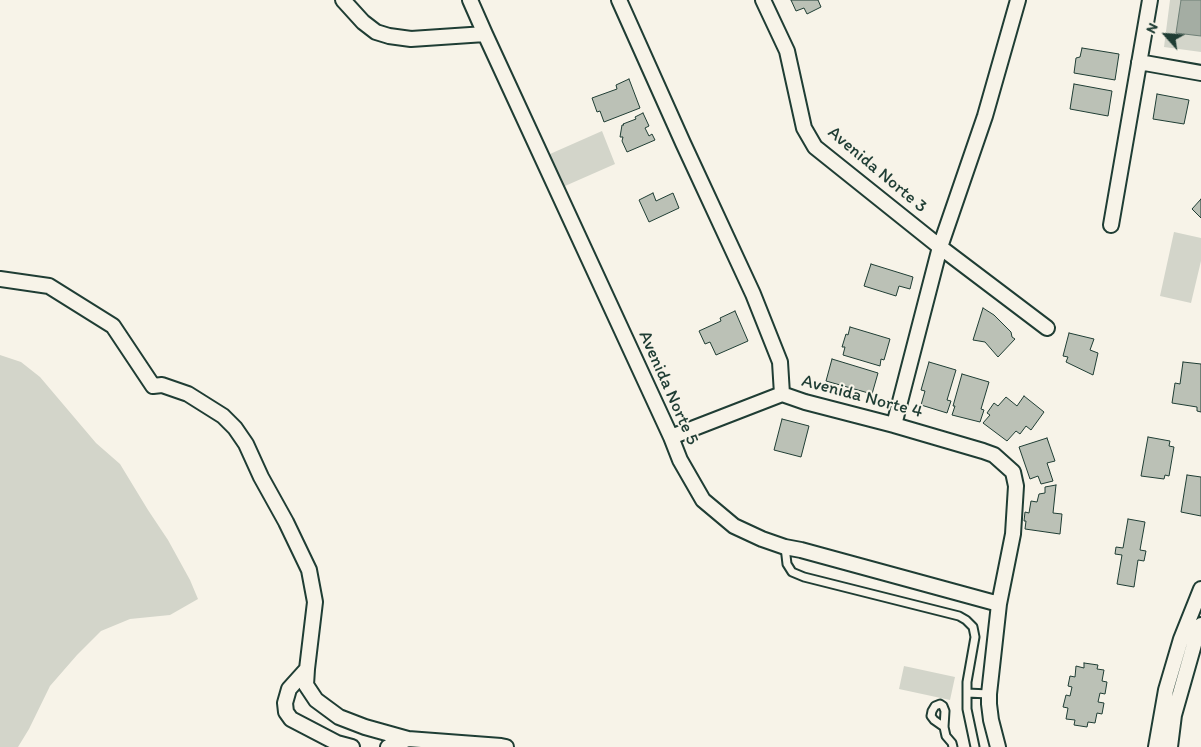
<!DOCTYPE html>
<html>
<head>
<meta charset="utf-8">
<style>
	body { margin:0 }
	#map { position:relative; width:1201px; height:747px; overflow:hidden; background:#f7f3e8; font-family:Itim,sans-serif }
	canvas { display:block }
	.north { position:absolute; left:1141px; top:10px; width:50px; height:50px; -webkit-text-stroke:4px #f7f3e8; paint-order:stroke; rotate:296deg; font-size:14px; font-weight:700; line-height:20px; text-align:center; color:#1f3d34 }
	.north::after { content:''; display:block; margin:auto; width:18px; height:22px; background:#1f3d34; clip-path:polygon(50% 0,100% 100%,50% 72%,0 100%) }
</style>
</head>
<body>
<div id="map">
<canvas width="1201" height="747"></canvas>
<div class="north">N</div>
</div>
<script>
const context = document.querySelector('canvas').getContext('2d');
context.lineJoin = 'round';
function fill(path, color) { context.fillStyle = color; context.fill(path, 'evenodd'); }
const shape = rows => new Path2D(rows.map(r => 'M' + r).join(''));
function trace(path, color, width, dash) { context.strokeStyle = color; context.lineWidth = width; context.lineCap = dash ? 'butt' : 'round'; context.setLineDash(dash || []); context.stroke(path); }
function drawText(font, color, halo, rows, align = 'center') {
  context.font = font + ' Itim,sans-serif'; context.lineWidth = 4; context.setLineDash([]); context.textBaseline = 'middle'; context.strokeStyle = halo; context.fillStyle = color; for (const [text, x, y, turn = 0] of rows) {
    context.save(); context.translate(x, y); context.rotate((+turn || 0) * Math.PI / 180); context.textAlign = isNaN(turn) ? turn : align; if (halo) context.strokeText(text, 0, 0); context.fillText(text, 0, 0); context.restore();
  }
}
fill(shape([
	[1170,0,1201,0,1201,52,1164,47],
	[602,131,615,164,565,186,550,154],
	[1174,232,1201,238,1201,261,1191,303,1160,296],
	[0,355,21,362,40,377,96,443,120,464,148,510,168,540,190,580,198,599,170,615,130,619,101,631,77,655,50,686,29,729,18,747,0,747],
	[904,666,955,677,950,700,899,689]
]), '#d3d5ca');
const water = shape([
	[1181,0,1201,0,1201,36,1176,33,1181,0]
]);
fill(water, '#a4ada3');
trace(water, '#6f8077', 1);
const building = shape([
	[791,0,818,0,821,7,807,14,804,8,796,11,791,0],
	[1082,48,1119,54,1115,80,1074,73,1076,58,1080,57,1082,48],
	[629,79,640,108,604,122,600,111,597,112,592,98,617,89,616,85,629,79],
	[1074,84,1112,91,1108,116,1070,109,1074,84],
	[1157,94,1189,100,1184,124,1153,119,1157,94],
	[643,113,649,126,645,128,649,136,652,134,655,140,627,152,622,141,623,137,620,137,622,125,624,125,623,124,636,119,635,117,643,113],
	[653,193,656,201,673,193,679,208,649,222,639,200,653,193],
	[1201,199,1201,218,1192,209,1201,199],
	[871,264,913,277,910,289,899,286,896,296,864,286,871,264],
	[983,308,994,315,1011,332,1012,337,1015,339,998,357,985,342,973,340,983,308],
	[735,311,748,341,716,355,710,342,705,344,699,331,721,321,720,318,735,311],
	[850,327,890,339,884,360,881,359,880,366,843,355,845,347,842,347,846,334,848,335,850,327],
	[1069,333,1094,339,1090,350,1098,353,1093,375,1066,362,1068,357,1063,356,1069,333],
	[832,359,878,373,872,394,826,381,832,359],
	[929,362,956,370,947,400,951,401,947,413,921,405,925,391,921,390,929,362],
	[1183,362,1201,364,1201,412,1197,411,1197,407,1172,403,1175,383,1180,384,1183,362],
	[962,374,989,382,981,409,984,410,980,422,952,415,955,406,953,406,962,374],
	[1024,396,1044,412,1031,430,1026,426,1020,434,1016,431,1007,441,983,423,990,415,987,413,994,403,998,406,1006,397,1017,406,1024,396],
	[782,419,809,426,801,457,774,450,782,419],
	[1148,437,1170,441,1169,446,1174,447,1169,476,1165,475,1164,479,1141,476,1148,437],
	[1047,438,1055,461,1047,463,1053,481,1041,484,1038,476,1030,479,1019,447,1047,438],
	[1187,475,1201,477,1201,516,1181,512,1187,475],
	[1056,485,1053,513,1062,514,1060,534,1025,529,1026,521,1024,521,1025,512,1029,513,1031,501,1037,502,1039,494,1045,493,1045,487,1056,485],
	[1128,519,1145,522,1140,550,1146,551,1144,561,1138,560,1134,587,1117,584,1122,555,1115,554,1116,547,1123,548,1128,519],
	[1084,663,1098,665,1097,669,1104,670,1102,681,1107,682,1105,694,1100,693,1098,702,1104,703,1102,714,1097,713,1095,723,1088,722,1087,727,1074,725,1075,720,1066,719,1068,708,1063,707,1066,695,1070,696,1072,687,1068,686,1070,676,1075,677,1076,666,1084,668,1084,663]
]);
fill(building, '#bbc1b6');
trace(building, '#1f3d34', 1);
const service = shape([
	[785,547,787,564,792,572,804,577,959,616,966,620,973,627,975,637,967,682,967,709,975,747],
	[967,693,989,694],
	[944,727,934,720,931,716,932,711,935,706,940,704,943,706,945,711,944,727,946,736,952,743,953,747]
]);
const minor = shape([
	[343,0,363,22,376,32,389,36,411,39,485,34],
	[470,0,485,34,671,437,680,460,703,500,734,526,762,539,785,547,801,550,999,604],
	[619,0,683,143,753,294,780,362,782,394,805,402,894,425,983,451,994,455,1013,472,1016,486,1013,534,999,604,989,694,989,704,991,720,998,747],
	[763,0,787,51,804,128,815,147,940,247,1047,328],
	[1139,62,1201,73],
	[1111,225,1150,0],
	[0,279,49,286,113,326,153,386,162,385,188,394,223,416,235,428,246,444,261,477,286,522,309,570,315,602,307,669,306,685,316,700,339,717,365,727,408,739,501,746,506,747],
	[894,425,940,247,985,116,1018,0],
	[671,437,782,394],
	[307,669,289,689,285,703,286,712,291,719,337,743,352,747],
	[388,747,408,739],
	[1156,747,1166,690,1181,639,1201,589],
	[1170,747,1174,715,1197,634,1201,625]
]);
trace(service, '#1f3d34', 11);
trace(minor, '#1f3d34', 18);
trace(service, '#f7f3e8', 7);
trace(minor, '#f7f3e8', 14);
drawText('18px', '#1f3d34', '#f7f3e8', [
	["Avenida Norte 3",877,170,40],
	["Avenida Norte 5",668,388,66],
	["Avenida Norte 4",862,397,15]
]);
</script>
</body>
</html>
